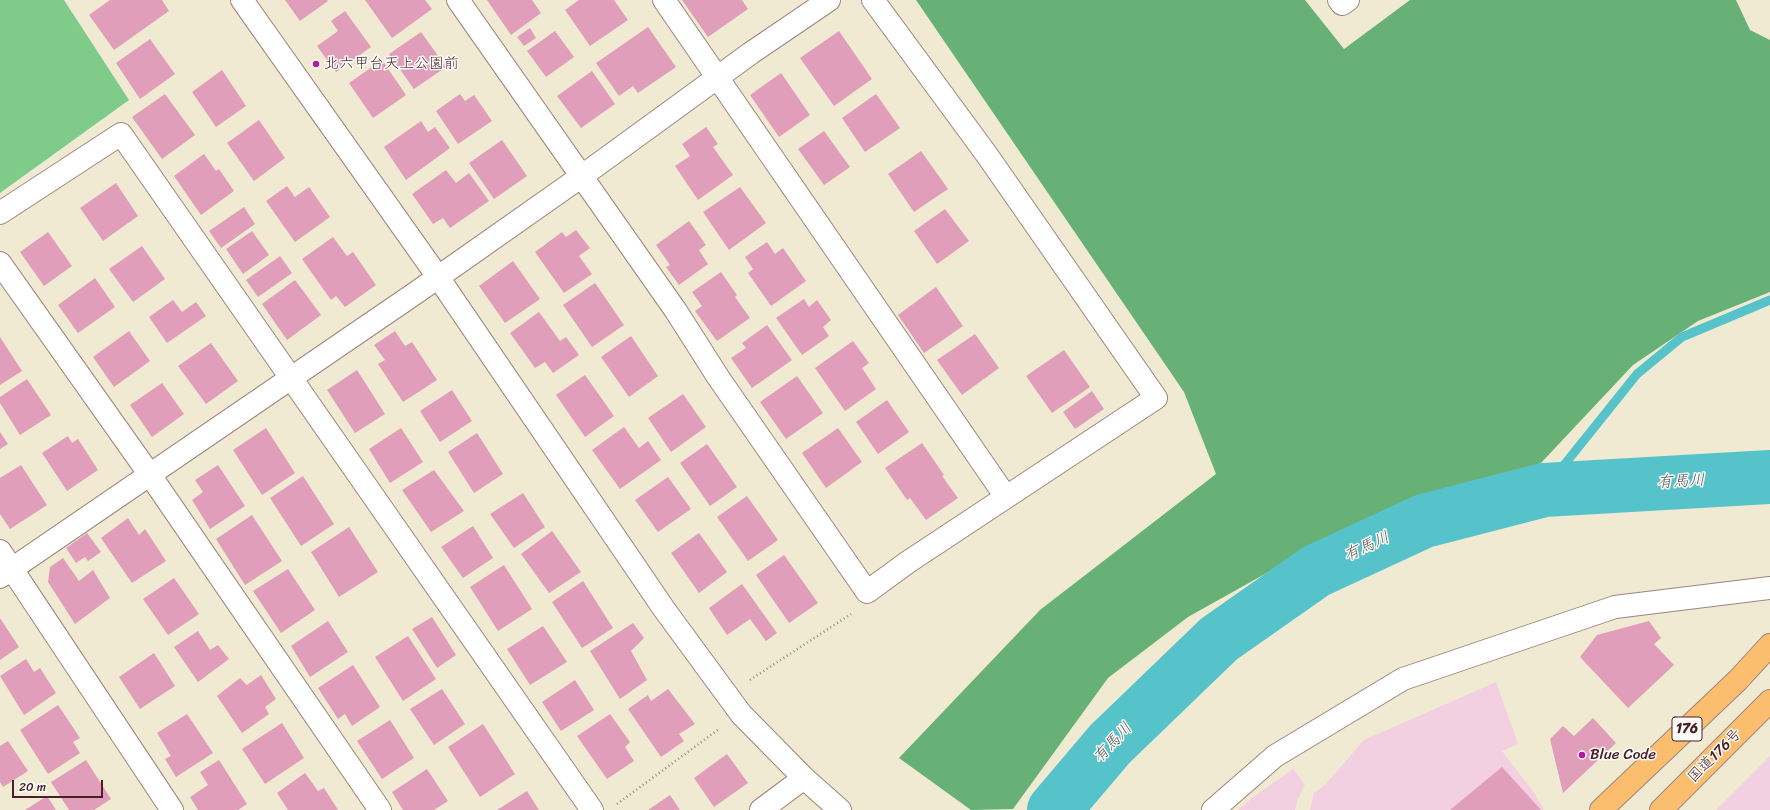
<!DOCTYPE html>
<html>
<head>
<meta charset="utf-8">
<style>
	body { margin:0 }
	#map { position:relative; width:1770px; height:810px; overflow:hidden; background:#f1ead3; font-family:Sriracha,sans-serif }
	canvas { display:block }
	.scale { position:absolute; left:12px; top:780px; width:91px; height:18px; box-sizing:border-box; border:2px solid #4a1f2b; border-top:0; padding-left:5px; font-size:12px; line-height:14px; white-space:nowrap; color:#4a1f2b; -webkit-text-stroke:3px #fdfcf7; paint-order:stroke }
</style>
</head>
<body>
<div id="map">
<canvas width="1770" height="810"></canvas>
<div class="scale">20 m</div>
</div>
<script>
const context = document.querySelector('canvas').getContext('2d');
context.lineJoin = 'round';
function fill(path, color) { context.fillStyle = color; context.fill(path, 'evenodd'); }
const shape = rows => new Path2D(rows.map(r => 'M' + r).join(''));
function trace(path, color, width, dash) { context.strokeStyle = color; context.lineWidth = width; context.lineCap = dash ? 'butt' : 'round'; context.setLineDash(dash || []); context.stroke(path); }
function drawText(font, color, halo, rows, align = 'center') {
  context.font = font + ' Sriracha,"Klee One",sans-serif'; context.lineWidth = 3; context.setLineDash([]); context.textBaseline = 'middle'; context.strokeStyle = halo; context.fillStyle = color; for (const [text, x, y, turn = 0] of rows) {
    context.save(); context.translate(x, y); context.rotate((+turn || 0) * Math.PI / 180); context.textAlign = isNaN(turn) ? turn : align; if (halo) context.strokeText(text, 0, 0); context.fillText(text, 0, 0); context.restore();
  }
}
fill(shape([
	[1496,682,1518,744,1502,751,1535,794,1544,810,1310,810,1314,793,1325,785,1364,740],
	[1770,756,1770,810,1716,810],
	[1293,769,1305,784,1297,801,1295,810,1238,810,1252,798]
]), '#f2cfe1');
fill(shape([
	[0,0,64,0,129,100,0,193]
]), '#7fcc8a');
fill(shape([
	[916,0,1305,0,1344,49,1410,0,1736,0,1750,30,1770,40,1770,292,1698,321,1633,365,1541,463,1272,570,1188,617,1108,678,1013,809,971,810,899,758,1040,610,1216,474,1184,392]
]), '#67b076');
trace(shape([
	[1544,490,1637,374,1682,337,1770,300]
]), '#56c3cb', 9);
trace(shape([
	[1054,810,1110,744,1219,639,1316,571,1424,521,1544,490,1770,477]
]), '#56c3cb', 54);
fill(shape([
	[110,0,162,0,169,11,114,50,89,15],
	[285,0,327,0,328,1,300,21],
	[365,0,425,0,432,9,392,38],
	[487,0,532,0,541,13,511,35],
	[579,0,614,0,628,20,590,46,565,10],
	[682,0,742,0,748,9,708,37],
	[345,11,371,47,336,72,317,46,338,31,331,21],
	[648,27,676,67,638,93,633,86,619,96,596,63],
	[530,28,536,38,524,46,517,37],
	[555,31,574,57,546,77,527,51],
	[839,31,872,79,834,106,800,58],
	[421,32,446,67,414,89,389,54],
	[150,39,175,74,140,99,116,63],
	[382,60,406,95,373,118,349,83],
	[222,70,246,106,216,127,192,92],
	[592,71,615,104,581,128,557,96],
	[781,73,810,115,779,137,750,95],
	[165,94,195,135,162,159,132,117],
	[460,94,465,101,474,95,492,121,458,144,436,111],
	[876,94,900,128,865,152,842,118],
	[259,120,285,158,254,181,227,143],
	[421,121,428,132,435,127,450,148,406,180,384,147],
	[706,127,718,144,713,147,733,175,698,200,675,166,690,156,682,144],
	[824,131,850,167,824,185,798,149],
	[502,140,527,176,494,199,469,163],
	[921,151,948,189,914,212,888,174],
	[204,154,216,171,219,169,234,191,201,215,174,176],
	[446,170,456,183,469,173,489,201,450,228,443,218,433,224,412,194],
	[116,183,138,216,103,241,80,208],
	[287,186,295,197,309,187,330,217,295,242,266,201],
	[740,187,766,223,729,250,703,212],
	[244,207,255,224,221,248,209,231],
	[945,209,969,241,937,264,914,231],
	[689,221,706,245,699,250,708,264,679,285,666,267,670,265,656,245],
	[576,230,590,248,579,256,592,274,564,293,535,252,562,232,566,237],
	[252,231,269,255,243,274,226,249],
	[48,232,72,266,44,286,20,252],
	[333,237,347,256,353,252,376,285,345,307,336,296,331,300,302,259],
	[767,242,775,254,783,248,806,281,771,306,748,273,753,269,745,257],
	[142,246,165,279,133,302,109,269],
	[280,256,292,273,258,297,246,280],
	[513,261,540,299,505,323,479,286],
	[721,272,737,295,735,297,750,318,717,341,695,311,702,306,692,292],
	[95,278,115,307,78,333,58,305],
	[295,280,321,315,287,340,262,304],
	[595,283,624,325,592,347,563,305],
	[936,287,963,326,924,353,898,315],
	[804,299,809,307,817,300,831,320,823,327,829,336,802,355,776,318],
	[173,300,182,312,196,302,206,316,167,343,149,317],
	[539,312,560,341,566,337,579,355,553,373,545,362,535,368,510,333],
	[767,325,792,360,752,388,731,358,746,348,742,343],
	[129,331,150,361,114,387,93,357],
	[395,331,405,346,412,342,437,380,403,402,378,364,385,360,374,345],
	[975,334,999,368,962,395,937,360],
	[631,336,658,376,629,397,601,357],
	[0,337,22,371,0,385],
	[853,341,869,363,862,368,876,389,845,411,815,368],
	[211,343,238,381,206,404,178,366],
	[1064,350,1090,387,1052,413,1026,376],
	[357,370,385,414,355,433,327,390],
	[585,375,614,416,585,437,556,395],
	[797,376,823,413,786,439,760,402],
	[27,379,51,415,20,435,0,403,0,397],
	[162,383,184,414,152,437,130,405],
	[452,390,472,421,440,442,420,411],
	[1092,391,1104,409,1075,429,1063,412],
	[683,394,706,427,671,452,648,418],
	[887,400,909,432,878,454,856,422],
	[624,427,639,448,648,441,661,460,620,489,592,450],
	[266,428,295,473,262,495,233,450],
	[401,428,423,462,390,483,369,449],
	[838,428,862,462,826,488,802,453],
	[0,432,8,444,0,449],
	[477,433,503,474,474,493,448,452],
	[68,436,72,443,78,439,98,470,67,491,42,453],
	[922,443,944,475,942,476,958,498,926,520,910,498,907,500,885,468],
	[707,444,737,487,710,506,680,463],
	[21,465,47,505,10,529,0,514,0,478],
	[218,465,245,506,210,529,192,500,203,492,195,480],
	[434,470,464,511,431,532,402,490],
	[303,476,334,524,301,546,270,498],
	[668,477,691,509,658,532,635,500],
	[523,493,545,527,514,548,490,514],
	[747,496,778,540,748,561,717,517],
	[252,515,282,561,245,585,216,539],
	[128,518,139,535,145,529,166,561,132,583,101,538],
	[473,526,493,558,463,578,441,547],
	[349,527,378,572,339,597,311,552],
	[552,531,581,572,549,593,521,554],
	[87,533,101,552,88,561,85,557,76,563,66,548],
	[699,533,727,572,699,593,671,553],
	[784,555,818,603,789,623,756,575],
	[63,558,79,581,93,570,110,598,75,624,48,582,50,567],
	[504,565,532,609,498,631,470,587],
	[288,569,315,610,281,633,253,591],
	[174,578,199,614,168,635,143,599],
	[583,581,613,628,582,648,552,602],
	[742,584,777,633,766,641,750,619,727,635,709,608],
	[432,617,456,655,437,668,412,629],
	[0,618,19,647,0,660],
	[328,621,348,652,310,677,291,646],
	[1649,621,1661,638,1654,644,1674,665,1628,708,1580,657,1597,635],
	[633,623,644,638,631,651,647,680,620,699,590,651],
	[543,626,567,662,530,685,507,649],
	[198,631,210,650,218,645,229,659,198,682,174,647],
	[408,636,436,679,403,701,375,657],
	[154,653,175,686,140,709,119,677],
	[26,659,34,672,40,668,56,693,24,715,0,676],
	[353,665,380,707,352,726,345,714,338,719,318,688],
	[261,675,276,699,265,707,269,714,242,733,217,696,240,678,247,685],
	[575,680,594,710,561,731,542,702],
	[442,689,465,724,434,745,410,709],
	[668,689,695,724,679,734,684,741,661,757,628,709,648,695,651,701],
	[58,705,80,738,73,742,80,753,48,774,20,730],
	[187,714,213,753,176,777,165,759,171,756,157,733],
	[610,714,630,742,625,747,634,761,607,779,577,736],
	[1593,718,1616,743,1563,793,1550,739,1563,726,1574,736],
	[390,720,414,758,382,779,357,741],
	[282,723,304,758,265,784,242,749],
	[483,724,515,774,480,797,448,747],
	[8,741,28,771,3,787,0,782,0,746],
	[727,754,748,783,714,807,694,778],
	[86,760,111,799,94,810,69,810,51,782],
	[219,760,247,804,238,810,198,810,190,797,208,785,200,772],
	[1502,767,1541,810,1450,810],
	[427,769,448,801,434,810,403,810,392,792],
	[305,773,318,791,324,788,338,810,288,810,277,793],
	[527,791,539,810,497,810],
	[670,795,680,810,648,810],
	[47,796,56,810,25,810]
]), '#e09eba');
const minor = shape([
	[242,0,438,277,664,609,741,714,804,778,840,810],
	[458,0,676,311,718,377,867,592,908,562,1156,398,987,155,873,0],
	[664,0,1006,497],
	[1339,0,1342,4,1348,0],
	[0,213,121,134,592,810],
	[0,263,150,475,380,810],
	[0,551,172,810],
	[0,577,417,292,582,176,751,53,829,0],
	[761,810,804,778],
	[1213,810,1275,756,1403,679,1615,607,1770,588]
]);
const highway = shape([
	[1601,810,1738,680,1770,645],
	[1661,810,1770,701]
]);
trace(minor, '#9e847f', 24);
trace(highway, '#9e847f', 24);
trace(shape([
	[750,680,851,614],
	[617,804,719,729]
]), '#9e847f', 2.5, [1, 3]);
trace(minor, '#fff', 22);
trace(highway, '#fbbe6e', 22);
for (const [x, y, r, color] of [
	[316,64,4,"#b5179e"],
	[1582,755,4,"#b5179e"]
]) { const dot = new Path2D(); dot.arc(x, y, r, 0, 2 * Math.PI); context.fillStyle = color; context.fill(dot); trace(dot, '#fdfcf7', 1.5); }
for (const [x, y, w] of [
	[1687,729,30]
]) { const box = new Path2D(); box.roundRect(x - w / 2, y - 12, w, 24, 3); context.fillStyle = '#fdfcf7'; context.fill(box); trace(box, '#4a1f2b', 1); }
drawText('bold 14px', '#4a1f2b', null, [
	["176",1687,729]
]);
drawText('15px', '#4a1f2b', '#fdfcf7', [
	["北六甲台天上公園前",324,64],
	["Blue Code",1590,755]
], 'left');
drawText('15px', '#4a1f2b', '#fdfcf7', [
	["国道176号",1715,756,-45]
]);
drawText('italic 16px', '#4e5863', '#fdfcf7', [
	["有馬川",1681,482,-3],
	["有馬川",1367,547,-25],
	["有馬川",1113,743,-47]
]);
</script>
</body>
</html>
